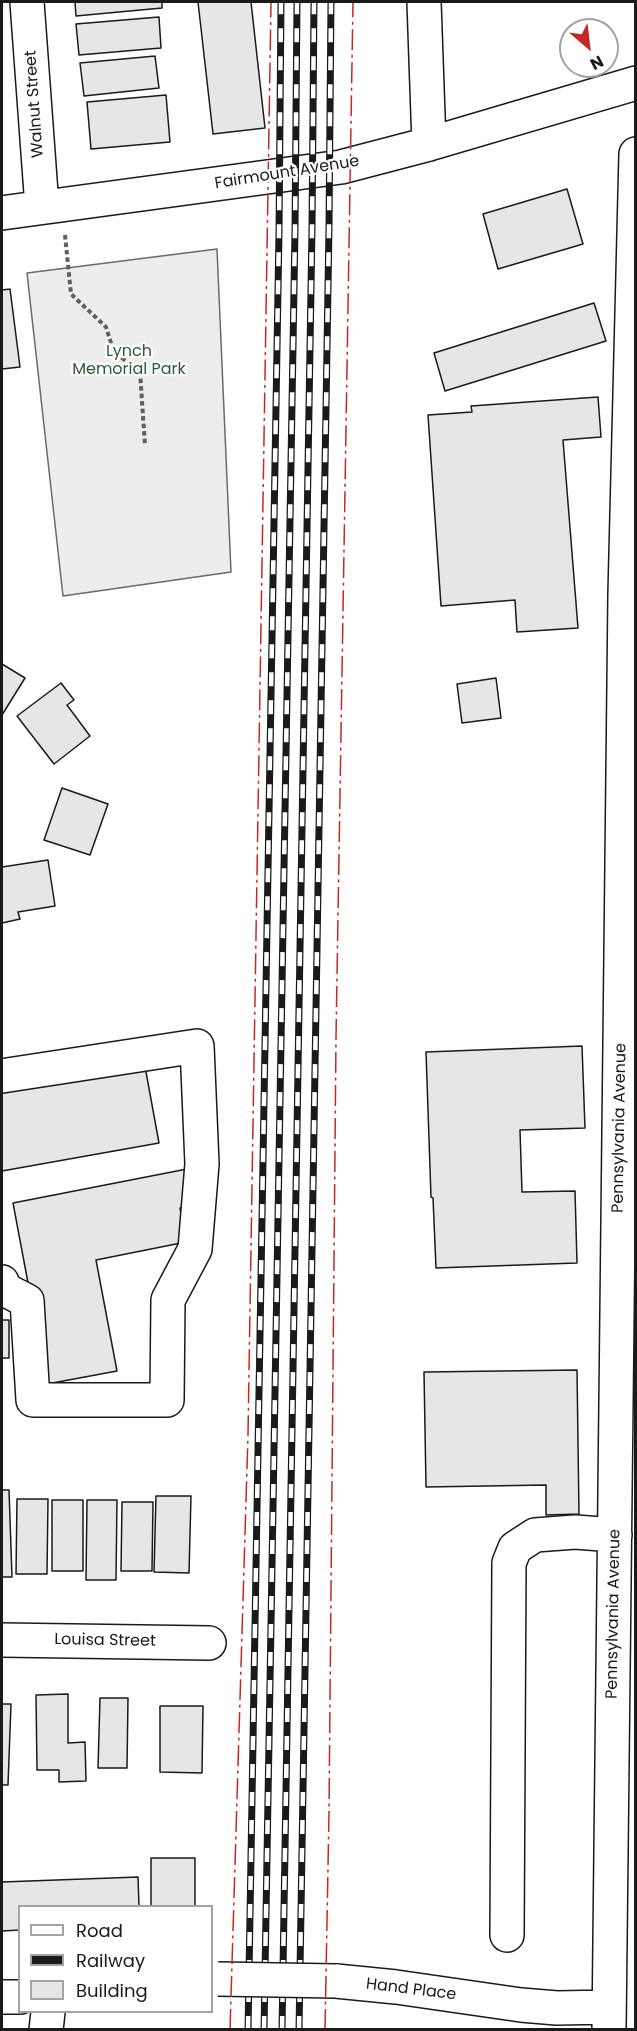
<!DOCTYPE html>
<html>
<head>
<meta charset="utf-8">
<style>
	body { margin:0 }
	#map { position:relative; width:637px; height:2031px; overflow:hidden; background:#fff; font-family:Poppins,sans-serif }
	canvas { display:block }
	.frame { position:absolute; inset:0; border:3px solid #1a1a1a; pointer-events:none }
	.legend { position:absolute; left:18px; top:1905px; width:195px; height:108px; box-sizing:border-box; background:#fff; border:2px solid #a3a3a3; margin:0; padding:8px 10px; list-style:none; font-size:18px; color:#1a1a1a }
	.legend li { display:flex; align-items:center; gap:12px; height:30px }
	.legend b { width:30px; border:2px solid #a3a3a3 }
	.north { position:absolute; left:559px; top:18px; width:60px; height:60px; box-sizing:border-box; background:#fff; border:2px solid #a3a3a3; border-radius:50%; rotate:152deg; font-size:16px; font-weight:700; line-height:24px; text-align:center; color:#1a1a1a }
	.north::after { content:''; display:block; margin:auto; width:21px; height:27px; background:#c62828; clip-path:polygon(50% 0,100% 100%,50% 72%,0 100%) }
</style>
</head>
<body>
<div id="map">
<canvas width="637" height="2031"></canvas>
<div class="frame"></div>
<ul class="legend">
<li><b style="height:8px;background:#fff"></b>Road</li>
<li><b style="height:8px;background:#1a1a1a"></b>Railway</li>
<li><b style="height:16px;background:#e6e6e6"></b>Building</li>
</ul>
<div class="north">N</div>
</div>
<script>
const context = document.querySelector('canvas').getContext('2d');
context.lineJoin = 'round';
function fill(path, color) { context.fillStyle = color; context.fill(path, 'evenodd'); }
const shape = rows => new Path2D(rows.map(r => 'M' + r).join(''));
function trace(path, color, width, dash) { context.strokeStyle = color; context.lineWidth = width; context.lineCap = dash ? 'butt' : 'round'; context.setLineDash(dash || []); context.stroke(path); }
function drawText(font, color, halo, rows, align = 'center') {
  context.font = font + ' Poppins,sans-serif'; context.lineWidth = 4.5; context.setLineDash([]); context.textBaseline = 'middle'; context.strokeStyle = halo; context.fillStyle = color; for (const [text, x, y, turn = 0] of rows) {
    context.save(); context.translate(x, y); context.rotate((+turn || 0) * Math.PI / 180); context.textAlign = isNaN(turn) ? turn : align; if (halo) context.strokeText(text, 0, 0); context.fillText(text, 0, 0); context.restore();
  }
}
const built = shape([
	[217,249,231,572,63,596,27,273,217,249]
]);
fill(built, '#ededed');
trace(built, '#6a6a6a', 1.5);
const building = shape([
	[75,2,162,2,162,8,76,16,75,2],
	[198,2,251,2,265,128,213,134,198,2],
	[159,17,161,48,79,55,76,24,159,17],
	[155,56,159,88,84,96,80,63,155,56],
	[166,95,170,142,91,149,87,102,166,95],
	[567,189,583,244,498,269,483,214,567,189],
	[10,289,20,367,2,369,2,290,10,289],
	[594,303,606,341,445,391,434,353,594,303],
	[598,397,601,437,563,440,578,628,517,632,515,600,441,606,428,415,472,412,471,406,598,397],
	[2,664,25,678,2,715,2,664],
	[496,678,501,718,462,723,457,684,496,678],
	[61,683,74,700,67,705,90,736,54,764,17,716,61,683],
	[62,788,108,804,90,855,44,840,62,788],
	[48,860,55,906,18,912,20,919,2,923,2,867,48,860],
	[582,1046,585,1128,520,1130,522,1192,575,1191,577,1263,436,1268,433,1198,431,1197,426,1052,582,1046],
	[144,1061,159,1143,2,1171,2,1087,144,1061],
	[187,1169,194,1205,180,1208,186,1242,96,1260,117,1371,47,1384,13,1203,187,1169],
	[2,1320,9,1320,9,1358,2,1358,2,1320],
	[577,1370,579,1514,546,1515,546,1485,426,1487,424,1372,577,1370],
	[2,1490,9,1490,12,1577,2,1577,2,1490],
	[156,1496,191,1496,189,1573,154,1572,156,1496],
	[17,1499,48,1499,47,1574,16,1574,17,1499],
	[52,1500,83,1500,83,1571,52,1571,52,1500],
	[87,1500,117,1500,116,1580,86,1580,87,1500],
	[122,1502,153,1502,152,1571,121,1571,122,1502],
	[68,1694,68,1743,85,1742,86,1781,59,1782,59,1770,37,1770,36,1695,68,1694],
	[100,1698,128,1698,127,1768,98,1768,100,1698],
	[2,1704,11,1704,8,1785,2,1785,2,1704],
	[160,1706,203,1706,202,1773,160,1772,160,1706],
	[151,1858,195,1858,195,1906,151,1906,151,1858],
	[138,1877,139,1906,20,1906,20,1930,2,1931,2,1882,138,1877]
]);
fill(building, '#e6e6e6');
trace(building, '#1a1a1a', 1.5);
const minor = shape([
	[27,2,42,207],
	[424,2,429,144],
	[2,213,341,167,429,144,636,83],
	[2,1076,197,1046,202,1164,195,1249,168,1300,167,1400,33,1400,27,1301,2,1288,2,1282],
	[2,1640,209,1643],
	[507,1935,509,1563,515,1548,535,1535,575,1532,615,1535],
	[336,1981,396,1987,521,2005,557,2008,609,2007],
	[2,1997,20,1997],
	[46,2030,48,2012],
	[609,2030,625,595,636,154]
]);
trace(minor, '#1a1a1a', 36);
trace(shape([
	[65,235,71,294,106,327,112,346,122,358,140,372,145,445]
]), '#5f5f5f', 4, [4.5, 3]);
trace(minor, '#fff', 33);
const rail = shape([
	[248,2030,279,232,281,2],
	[264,2030,295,230,297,2],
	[282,2030,312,228,314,2],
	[299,2030,329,227,331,2]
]);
trace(rail, '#1a1a1a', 7);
trace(rail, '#fff', 4.5, [14]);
const minorBridge = shape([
	[218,1979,336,1981]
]);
trace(minorBridge, '#1a1a1a', 36, []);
trace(minorBridge, '#fff', 33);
trace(shape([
	[230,2030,248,1435,271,2],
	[325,2030,329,1813,336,1038,353,2]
]), '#c62828', 1.5, [21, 4.5, 3, 4.5]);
drawText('16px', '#1a1a1a', '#fff', [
	["Walnut Street",35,104,-94],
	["Fairmount Avenue",287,173,-9],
	["Pennsylvania Avenue",620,1128,-89],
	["Pennsylvania Avenue",614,1614,-89],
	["Louisa Street",105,1641,1],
	["Hand Place",411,1990,7]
]);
drawText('16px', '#2b5a34', '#fff', [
	["Lynch",129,352],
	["Memorial Park",129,370]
]);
</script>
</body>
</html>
